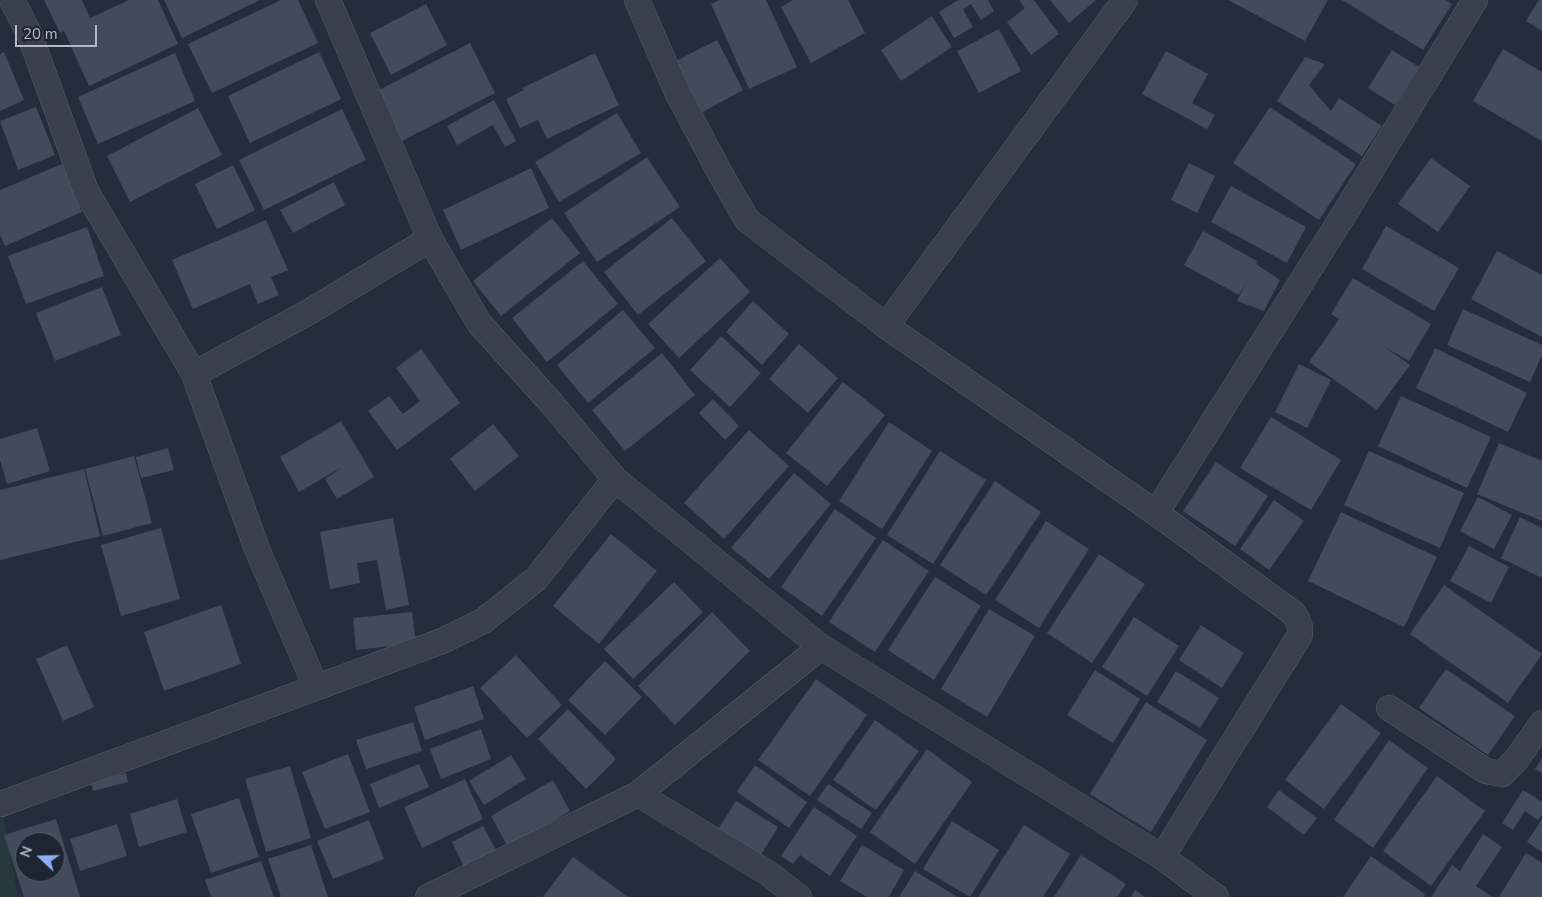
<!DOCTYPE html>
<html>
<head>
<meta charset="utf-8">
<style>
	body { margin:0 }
	#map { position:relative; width:1542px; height:897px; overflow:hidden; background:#252d3c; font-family:"Nunito Sans",sans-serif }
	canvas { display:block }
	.north { position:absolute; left:15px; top:832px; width:50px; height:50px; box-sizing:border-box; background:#1e2431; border:1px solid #5a606d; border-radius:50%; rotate:291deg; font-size:14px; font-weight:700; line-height:20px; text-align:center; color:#b4bac8 }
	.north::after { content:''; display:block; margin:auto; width:18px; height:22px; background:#8eadf3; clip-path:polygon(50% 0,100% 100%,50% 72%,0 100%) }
	.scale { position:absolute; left:15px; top:25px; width:82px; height:22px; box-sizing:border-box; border:2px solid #b4bac8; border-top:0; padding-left:6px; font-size:15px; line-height:18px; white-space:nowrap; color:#b4bac8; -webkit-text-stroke:4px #1e2431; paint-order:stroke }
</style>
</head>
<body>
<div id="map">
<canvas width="1542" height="897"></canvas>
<div class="north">N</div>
<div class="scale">20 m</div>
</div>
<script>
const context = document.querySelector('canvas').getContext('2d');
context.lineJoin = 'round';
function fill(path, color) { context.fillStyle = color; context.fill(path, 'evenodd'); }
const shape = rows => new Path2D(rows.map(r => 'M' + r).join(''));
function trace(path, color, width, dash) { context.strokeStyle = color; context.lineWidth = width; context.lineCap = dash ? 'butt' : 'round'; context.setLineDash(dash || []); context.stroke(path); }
fill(shape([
	[0,799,1,804,18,897,0,897]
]), '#27393d');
fill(shape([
	[44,0,82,0,90,18,129,0,158,0,178,44,89,86,64,31,60,33],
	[164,0,260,0,182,38],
	[281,0,298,0,318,43,212,93,188,44],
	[719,0,766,0,797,67,749,89,711,4],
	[793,0,848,0,865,33,811,63,781,7],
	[958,0,988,0,994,11,981,20,971,4,963,9,973,27,954,38,939,12],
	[1019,0,1034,0,1059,34,1031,55,1007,22,1025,8],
	[1050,0,1096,0,1069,23],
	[1228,0,1328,0,1305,41],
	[1342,0,1446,0,1452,4,1423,50],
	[1539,0,1542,0,1542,31,1526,21],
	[426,4,447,45,391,75,370,33],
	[932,16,952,47,901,81,881,50],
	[999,29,1021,71,979,93,957,51],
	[717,40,743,90,701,113,674,62],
	[470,43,495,93,402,141,377,91],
	[1503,49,1542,72,1542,141,1473,101],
	[1392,50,1419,67,1395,105,1368,88],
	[1166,51,1208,74,1192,103,1215,115,1207,129,1142,94],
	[4,52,24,100,0,111,0,54],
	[319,52,341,99,250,143,228,96],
	[175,53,195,101,98,144,78,97],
	[595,53,619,105,547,139,538,120,520,128,506,99,524,90,522,88],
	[1305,57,1325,64,1309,85,1331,111,1339,98,1382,126,1362,156,1277,101],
	[494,100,516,141,505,147,493,125,457,145,447,126],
	[36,107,55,155,18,170,0,121],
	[1270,107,1356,164,1319,220,1233,163],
	[198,108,222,155,130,202,107,156],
	[342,109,366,160,264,210,239,160],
	[617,113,641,153,559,202,535,162],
	[647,157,680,207,597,262,564,213],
	[1431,158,1470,186,1438,232,1398,204],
	[1189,163,1215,176,1197,213,1171,200],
	[62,164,82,212,5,246,0,235,0,190],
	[233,165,255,210,217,229,195,184],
	[531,168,549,208,461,250,443,210],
	[334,182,345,205,293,233,280,210],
	[1231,186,1306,227,1287,263,1211,222],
	[552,218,580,253,501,316,473,281],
	[672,218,706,261,638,315,604,272],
	[266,220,288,270,271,277,279,295,258,304,250,284,193,309,172,260],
	[1386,226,1459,268,1434,311,1362,269],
	[87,227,104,276,26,304,8,256],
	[1203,231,1257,261,1256,264,1280,280,1264,311,1237,301,1248,279,1239,295,1184,265],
	[1497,251,1542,275,1542,337,1471,299],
	[720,258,750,292,679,358,648,324],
	[583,261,618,304,547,362,512,318],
	[1353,278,1431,324,1409,361,1383,346,1410,365,1377,410,1309,362,1339,319,1331,314],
	[102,287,121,335,55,361,36,313],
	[753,301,789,334,762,365,726,332],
	[1463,309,1542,345,1542,355,1530,382,1447,345],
	[623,310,655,348,588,403,557,365],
	[721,336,761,373,730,407,690,370],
	[799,344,838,378,808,413,769,379],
	[1435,348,1527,393,1508,432,1416,388],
	[421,349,460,403,397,450,368,411,389,396,403,414,420,401,396,368],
	[662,353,695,395,625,451,592,410],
	[1299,364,1331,380,1307,428,1275,412],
	[843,382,885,415,827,486,786,453],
	[1401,396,1491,437,1467,488,1378,446],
	[713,399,739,426,725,440,699,413],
	[1271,417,1341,460,1311,510,1240,468],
	[341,421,374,477,337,499,325,479,342,467,299,492,280,457],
	[889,422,932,451,882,529,839,501],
	[493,424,519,456,475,491,450,459],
	[37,428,50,471,7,484,0,460,0,439],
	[749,430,789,466,724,539,684,503],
	[1499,443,1542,461,1542,521,1477,494],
	[168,448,174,470,141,478,136,457],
	[940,451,986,480,933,564,887,535],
	[1369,451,1464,493,1440,548,1344,505],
	[134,456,152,523,103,536,85,469],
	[1216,462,1268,496,1235,546,1183,511],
	[84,469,100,536,0,560,0,490],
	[794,473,831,504,769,579,731,548],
	[995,481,1041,512,986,595,940,565],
	[1478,497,1512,515,1494,549,1460,531],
	[1274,500,1304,521,1269,570,1240,549],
	[835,509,876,538,822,616,781,587],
	[1341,512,1437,557,1404,627,1308,581],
	[1520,517,1542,528,1542,578,1501,558],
	[393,518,409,605,386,610,377,560,357,563,360,583,330,589,320,532],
	[1046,521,1089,549,1039,628,995,600],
	[161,528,180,599,121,616,101,545],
	[611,534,657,571,599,644,553,606],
	[883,540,929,571,875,652,829,622],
	[1469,546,1509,567,1491,603,1450,581],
	[1099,554,1145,584,1092,663,1047,633],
	[935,577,981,606,934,680,888,650],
	[674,582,703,612,633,679,604,649],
	[1444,585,1542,654,1508,703,1410,634],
	[221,605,241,664,164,691,144,632],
	[989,609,1035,636,987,717,941,689],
	[412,612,416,643,356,650,353,618],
	[712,612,750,651,675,725,638,686],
	[1134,617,1179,646,1147,696,1102,667],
	[1201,625,1244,653,1222,688,1179,660],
	[67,645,94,707,63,721,36,659],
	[516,655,562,705,527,738,480,688],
	[605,661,642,697,605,735,568,700],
	[1446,669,1515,716,1488,755,1419,708],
	[1095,670,1140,699,1113,743,1067,715],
	[1176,671,1219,698,1200,728,1157,702],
	[816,679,867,715,810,796,758,760],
	[473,686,484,719,425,740,414,707],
	[1146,702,1207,740,1151,832,1090,794],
	[1341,704,1381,733,1324,809,1285,780],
	[568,709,616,759,586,789,538,739],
	[875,720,919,751,876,810,833,780],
	[413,722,422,751,366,769,356,740],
	[481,729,491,759,441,779,430,749],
	[1389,740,1428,768,1373,848,1334,820],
	[927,749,972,782,915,864,870,832],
	[348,754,370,812,325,829,302,772],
	[511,755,526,779,484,805,469,781],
	[1542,758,1542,773,1535,769],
	[419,764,429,787,379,808,370,784],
	[755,765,807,802,789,828,737,792],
	[290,766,311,838,266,852,245,779],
	[126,773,128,782,93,791,91,782],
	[1437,776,1485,811,1431,886,1383,851],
	[465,779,483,819,422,848,404,807],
	[553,780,570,811,508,847,491,816],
	[828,784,872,813,861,829,817,800],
	[1279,790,1317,818,1304,835,1267,807],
	[1523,790,1542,802,1542,814,1538,820,1525,811,1513,830,1502,823],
	[239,798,259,857,211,873,191,814],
	[177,799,187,832,139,847,130,814],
	[736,801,778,827,757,861,715,834],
	[814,807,857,836,830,876,800,855,793,864,781,856],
	[56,819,80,897,24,897,4,835],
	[25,842,55,842,55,872,25,872],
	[1542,819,1542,852,1527,842],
	[369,820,384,859,333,879,317,841],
	[952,821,999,850,970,897,923,869],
	[117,824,127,856,80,871,70,839],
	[1024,825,1070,854,1043,897,978,897],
	[483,826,497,852,465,869,452,842],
	[1483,834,1502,847,1476,886,1492,897,1431,897,1452,865,1460,871],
	[311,845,328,897,281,897,268,859],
	[862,845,904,870,889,897,867,897,840,881],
	[1526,853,1542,863,1542,897,1499,897],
	[1081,855,1126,884,1117,897,1054,897],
	[1371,856,1425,894,1423,897,1343,897],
	[573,857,628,897,543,897],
	[261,861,274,897,211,897,205,880],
	[915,871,926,878,958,897,925,897,922,896,921,897,899,897],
	[1135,890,1145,897,1131,897]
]), '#414b5b');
const minor = shape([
	[12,0,29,33,86,191,194,374,257,549,316,687],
	[328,0,430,239,479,323,553,405,615,479,821,647,1162,857,1216,897],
	[637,0,678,94,720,173,747,220,886,326,1156,513,1293,613,1297,619,1300,627,1300,635,1162,857],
	[886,326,1125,0],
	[194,374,309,312,430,239],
	[1156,513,1346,211,1475,0],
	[1389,708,1486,771,1502,774,1516,760,1542,723],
	[638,794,768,873,799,897],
	[1,804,442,641,483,621,536,579,615,479],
	[428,897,638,794,821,647]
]);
trace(minor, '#575d6a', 26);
trace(minor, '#393f4c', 25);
</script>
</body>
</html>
